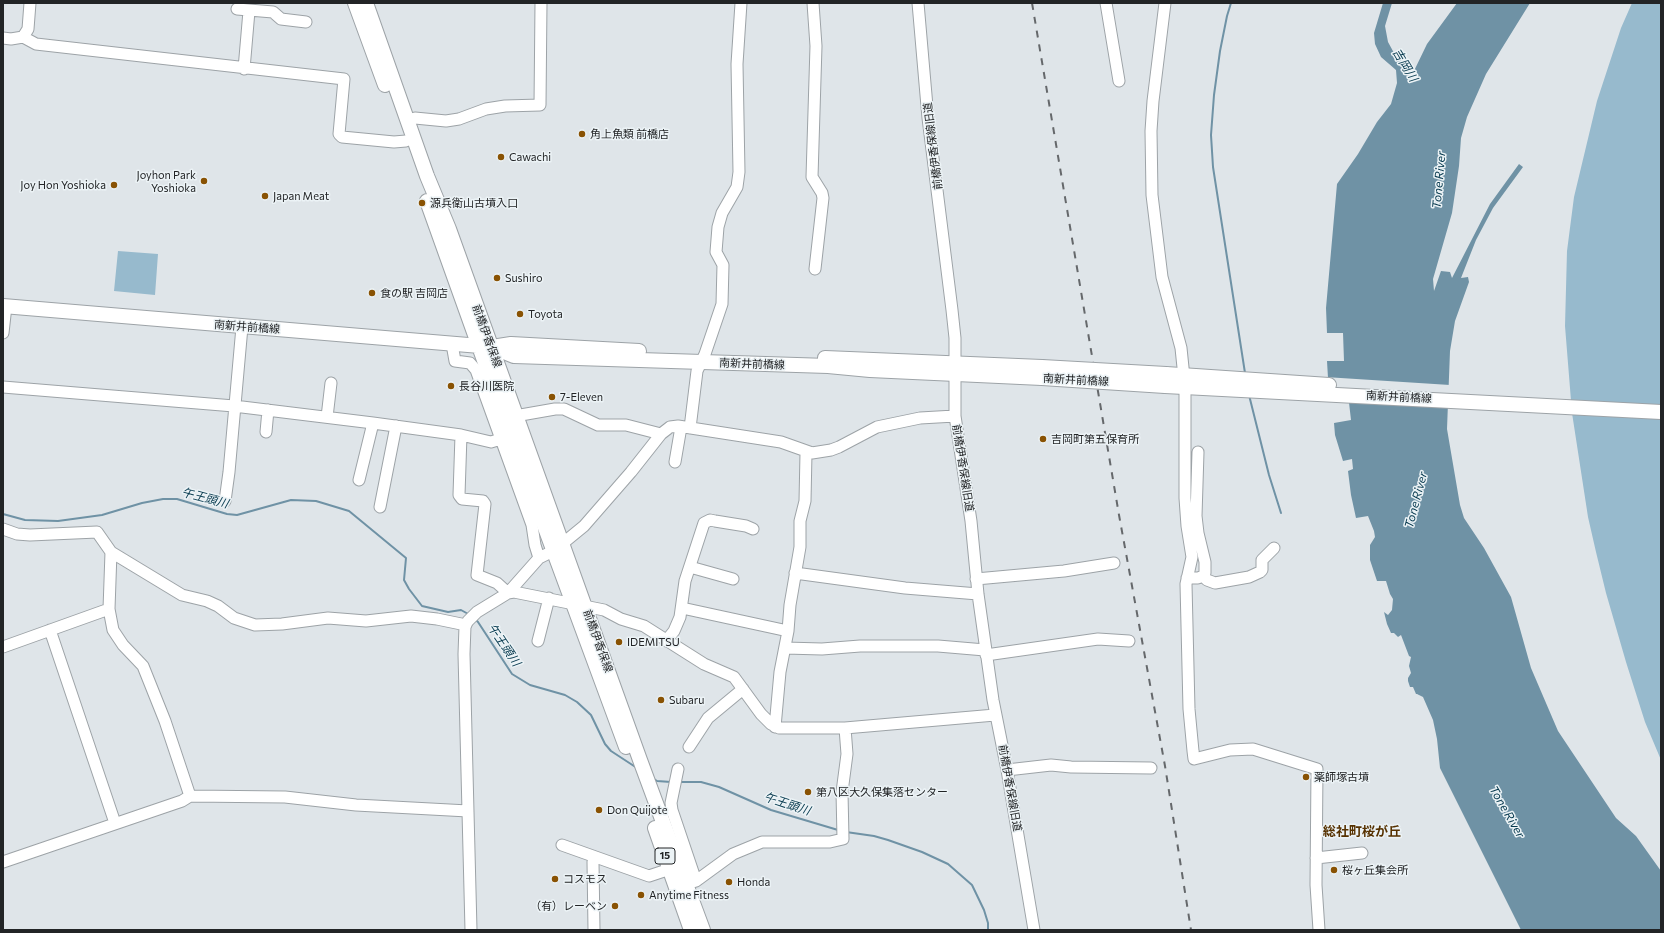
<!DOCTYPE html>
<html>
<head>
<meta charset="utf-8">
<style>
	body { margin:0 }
	#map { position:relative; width:1664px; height:933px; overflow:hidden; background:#dfe5e9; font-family:Commissioner,sans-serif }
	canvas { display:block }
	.frame { position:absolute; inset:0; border:4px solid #222426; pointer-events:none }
</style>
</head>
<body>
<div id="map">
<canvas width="1664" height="933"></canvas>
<div class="frame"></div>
</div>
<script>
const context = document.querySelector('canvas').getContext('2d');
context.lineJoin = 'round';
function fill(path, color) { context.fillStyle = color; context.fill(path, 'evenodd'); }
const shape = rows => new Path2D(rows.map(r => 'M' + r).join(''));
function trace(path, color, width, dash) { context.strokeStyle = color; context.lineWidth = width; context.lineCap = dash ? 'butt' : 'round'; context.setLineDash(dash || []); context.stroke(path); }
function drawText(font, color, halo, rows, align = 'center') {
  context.font = font + ' Commissioner,"Noto Sans JP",sans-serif'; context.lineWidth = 3; context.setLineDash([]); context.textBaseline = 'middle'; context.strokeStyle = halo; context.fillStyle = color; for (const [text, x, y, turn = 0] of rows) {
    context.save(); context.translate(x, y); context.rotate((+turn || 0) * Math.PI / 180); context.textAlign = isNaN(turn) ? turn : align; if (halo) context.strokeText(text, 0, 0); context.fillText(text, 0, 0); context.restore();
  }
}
fill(shape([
	[1632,3,1661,3,1661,760,1645,722,1626,662,1606,593,1596,552,1588,517,1572,413,1565,326,1567,251,1574,197,1597,101,1621,28],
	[118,251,158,254,155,295,114,291]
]), '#97bacd');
fill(shape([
	[1383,3,1392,3,1385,26,1388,42,1394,53,1413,73,1427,44,1457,3,1530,3,1486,74,1467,117,1461,138,1459,166,1452,213,1433,279,1434,291,1441,271,1450,272,1452,278,1490,204,1519,164,1523,167,1493,208,1476,240,1461,278,1468,277,1469,282,1455,321,1450,351,1447,429,1460,505,1464,518,1484,548,1511,597,1531,668,1558,731,1616,818,1636,836,1661,871,1661,930,1521,930,1440,768,1437,739,1433,720,1423,697,1417,694,1416,694,1413,687,1410,687,1408,681,1408,678,1411,673,1409,666,1411,657,1409,656,1401,635,1398,637,1394,633,1391,633,1387,624,1384,612,1388,615,1392,610,1393,599,1390,594,1386,581,1377,581,1370,560,1370,545,1375,537,1374,531,1368,516,1356,518,1351,495,1348,471,1353,469,1352,459,1343,461,1335,435,1334,423,1351,420,1348,394,1328,378,1327,361,1344,361,1343,333,1327,333,1326,308,1337,184,1358,154,1377,122,1391,104,1397,83,1396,70,1381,57,1375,44,1374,33]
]), '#6f92a5');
fill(shape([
	[1325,377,1450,385,1450,407,1327,396]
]), '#dfe5e9');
trace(shape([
	[1231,3,1227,16,1220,51,1214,95,1211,135,1213,167,1245,373],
	[1249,395,1269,475,1281,513],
	[3,514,25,520,58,521,102,515,142,503,163,499,177,499,227,514,237,515,291,500,316,501,349,511,406,558,404,580,409,589,422,606,448,612,461,610,470,615],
	[475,619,478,622,512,674,530,685,565,695,577,702,591,715,605,744,611,751,637,768],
	[654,779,657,781,671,782],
	[679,782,701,782,719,787,771,810,838,830],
	[846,832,874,836,888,840,922,852,948,864,972,885,984,910,988,923,988,930]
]), '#6f92a5', 2);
const minor = shape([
	[813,3,816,46,812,177,822,193,823,198,815,269],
	[918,3,928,118,952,310,955,338,955,416,971,521,978,594,993,700,1007,770,1034,930],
	[1106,3,1119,81],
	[1165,3,1153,101,1151,131,1152,195,1162,277,1181,348,1185,387,1185,498,1187,526,1192,557,1186,584,1189,709,1193,751,1194,759,1230,750,1253,749,1317,769,1316,885,1319,930],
	[237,9,273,12,281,19,306,22],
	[23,37,36,44,344,79,339,134,342,137,394,142,406,141],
	[3,38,11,39,23,37,28,29,30,3],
	[244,69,249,11],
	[407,120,415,118,446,121,459,119,486,109,505,106,540,105,541,3],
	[3,333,6,306],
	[452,344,455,361,470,363,476,370,532,525,535,545,539,558],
	[3,387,234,406,373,423,461,435],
	[515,416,555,409,564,409,598,425,626,425,661,434],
	[327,417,331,383],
	[690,428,697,371,705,354,722,304,723,265,716,252,718,227,722,213,737,187,739,172,737,64,741,3],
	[266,432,268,410],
	[501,439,491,442,461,435,459,495,462,499,483,501,485,504,477,575,497,583,508,593,514,592,604,610,621,619,644,626,704,664,734,677,761,714,771,724,779,728,845,728,995,715],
	[675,462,681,427],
	[359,480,373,423],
	[225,501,229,472,242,327],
	[380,507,396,426],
	[3,529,17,534,30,535,97,532,111,552],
	[562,544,584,526,631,472,661,434,670,427,678,426,781,442,812,453,831,450,839,447,877,427,920,418,955,416],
	[690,567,733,579],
	[795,573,905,588,978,594],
	[1203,576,1207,580,1215,583,1249,577,1260,572,1262,570,1262,560,1274,548],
	[1187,578,1198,578,1203,576,1205,573,1205,562,1198,533,1196,516,1198,452],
	[976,579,1064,571,1114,563],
	[682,608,788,631],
	[109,609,113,630,123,645,143,666,165,721,190,796],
	[50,630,115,823],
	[538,641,549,598],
	[666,641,674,631,680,617,685,581,704,523,710,520,715,521,746,526,753,529],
	[3,647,109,609,111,552,182,595,207,601,218,606,234,618,255,625,282,624,328,618,366,621,411,616,437,619,466,625],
	[785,648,822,649,860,646,938,646,985,650],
	[986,655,1098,639,1129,641],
	[775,727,780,672,788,631,790,605,800,547,800,521,805,501,806,453],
	[689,747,708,718,743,689],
	[678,769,671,803,672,810,696,881],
	[1007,770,1051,765,1071,767,1151,768],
	[562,845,649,876,670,869],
	[1316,858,1362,853],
	[3,862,182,801,190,796,285,797,356,805,468,811],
	[686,884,696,881,733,854,762,842,830,842,843,839,842,792,847,754,845,728],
	[471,930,464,654,465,626,468,621,477,612,508,593,539,558,553,551],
	[594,930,593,862,595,857]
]);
const major = shape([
	[355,3,385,85],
	[366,3,427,176,449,229,640,760,703,930],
	[427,201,510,433,626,747],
	[3,306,480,346,492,347,514,356,828,366,870,370,1042,378],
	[492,347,511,344,639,351],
	[825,358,1042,367],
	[1166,374,1329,385],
	[1165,386,1661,412],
	[655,828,691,930]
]);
trace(minor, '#9da3a7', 13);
trace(major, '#9da3a7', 16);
trace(minor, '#fff', 11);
trace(major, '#fff', 14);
trace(shape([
	[1032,3,1119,515,1165,766,1191,930]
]), '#65686b', 2, [7, 7]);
const majorBridge = shape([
	[1042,367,1166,374],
	[1042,378,1165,386]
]);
trace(majorBridge, '#9da3a7', 16, []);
trace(majorBridge, '#fff', 14);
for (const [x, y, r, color] of [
	[582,134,4,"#895203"],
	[501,157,4,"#895203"],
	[204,181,4,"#895203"],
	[114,185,4,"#895203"],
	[265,196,4,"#895203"],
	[422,203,4,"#895203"],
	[497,278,4,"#895203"],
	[372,293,4,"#895203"],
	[520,314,4,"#895203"],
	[451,386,4,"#895203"],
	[552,397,4,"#895203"],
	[1043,439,4,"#895203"],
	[619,642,4,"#895203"],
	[661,700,4,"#895203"],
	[1306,777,4,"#895203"],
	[808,792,4,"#895203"],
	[599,810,4,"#895203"],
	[1334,870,4,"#895203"],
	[555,879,4,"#895203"],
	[729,882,4,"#895203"],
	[641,895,4,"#895203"],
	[615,906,4,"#895203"]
]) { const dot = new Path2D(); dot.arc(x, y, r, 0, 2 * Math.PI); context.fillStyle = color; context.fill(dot); trace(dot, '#ecf3f6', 1.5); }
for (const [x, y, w] of [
	[665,856,20]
]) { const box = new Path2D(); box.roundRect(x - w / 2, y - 8, w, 16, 3); context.fillStyle = '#ecf3f6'; context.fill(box); trace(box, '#222426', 1); }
drawText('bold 10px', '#222426', null, [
	["15",665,856]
]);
drawText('11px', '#222426', '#ecf3f6', [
	["角上魚類 前橋店",590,134],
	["Cawachi",509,157],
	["Joyhon Park",196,175,"right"],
	["Yoshioka",196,188,"right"],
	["Joy Hon Yoshioka",106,185,"right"],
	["Japan Meat",273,196],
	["源兵衛山古墳入口",430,203],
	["Sushiro",505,278],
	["食の駅 吉岡店",380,293],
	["Toyota",528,314],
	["長谷川医院",459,386],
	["7-Eleven",560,397],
	["吉岡町第五保育所",1051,439],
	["IDEMITSU",627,642],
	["Subaru",669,700],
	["薬師塚古墳",1314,777],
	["第八区大久保集落センター",816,792],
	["Don Quijote",607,810],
	["桜ヶ丘集会所",1342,870],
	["コスモス",563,879],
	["Honda",737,882],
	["Anytime Fitness",649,895],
	["（有）レーベン",607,906,"right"]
], 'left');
drawText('11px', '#222426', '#ecf3f6', [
	["前橋伊香保線旧道",933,146,-97],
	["南新井前橋線",247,327,4],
	["前橋伊香保線",487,336,70],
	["南新井前橋線",752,364,2],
	["南新井前橋線",1076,380,3],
	["南新井前橋線",1399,397,3],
	["前橋伊香保線旧道",963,468,81],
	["前橋伊香保線",598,641,70],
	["前橋伊香保線旧道",1010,788,80]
]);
drawText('italic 12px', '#06394e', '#ecf3f6', [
	["吉岡川",1405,65,59],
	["Tone River",1439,180,-85],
	["午王頭川",205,498,15],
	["Tone River",1416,500,-75],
	["午王頭川",504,645,56],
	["午王頭川",787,804,18],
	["Tone River",1507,812,60]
]);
drawText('bold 13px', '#563100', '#ecf3f6', [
	["総社町桜が丘",1362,832]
]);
</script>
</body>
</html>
